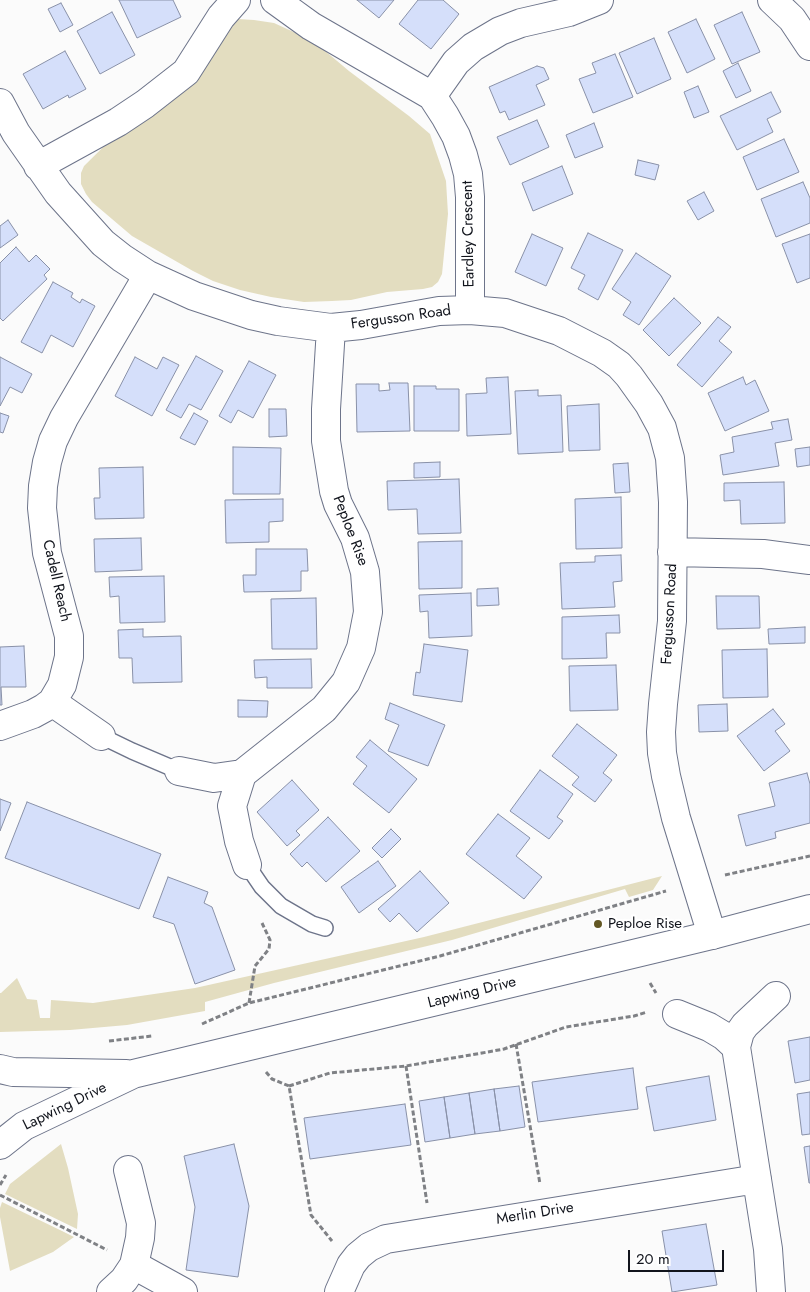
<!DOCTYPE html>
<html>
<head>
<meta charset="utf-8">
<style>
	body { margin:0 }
	#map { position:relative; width:810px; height:1292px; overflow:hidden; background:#fbfbfb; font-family:Jost,sans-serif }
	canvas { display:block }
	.scale { position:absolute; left:628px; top:1250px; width:96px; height:22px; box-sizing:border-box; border:2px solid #11141c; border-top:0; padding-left:6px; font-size:15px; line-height:18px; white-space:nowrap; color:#11141c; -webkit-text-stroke:4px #fff; paint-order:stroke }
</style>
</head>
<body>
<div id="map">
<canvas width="810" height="1292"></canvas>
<div class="scale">20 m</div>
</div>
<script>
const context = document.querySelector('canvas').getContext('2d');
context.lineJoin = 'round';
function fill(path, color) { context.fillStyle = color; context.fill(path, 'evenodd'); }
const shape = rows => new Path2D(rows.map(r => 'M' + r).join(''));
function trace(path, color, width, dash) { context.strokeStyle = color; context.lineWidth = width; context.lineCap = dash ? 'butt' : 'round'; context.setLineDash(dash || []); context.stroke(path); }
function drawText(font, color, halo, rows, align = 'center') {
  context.font = font + ' Jost,sans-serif'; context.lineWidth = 4.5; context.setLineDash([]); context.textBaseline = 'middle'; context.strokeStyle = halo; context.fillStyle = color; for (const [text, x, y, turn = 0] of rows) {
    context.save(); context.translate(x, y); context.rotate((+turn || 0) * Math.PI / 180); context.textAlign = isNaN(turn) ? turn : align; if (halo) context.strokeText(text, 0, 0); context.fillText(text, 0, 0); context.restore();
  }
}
fill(shape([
	[238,19,254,20,274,23,309,39,324,50,349,71,409,116,430,134,446,181,448,214,442,274,438,282,432,287,423,289,387,292,351,300,332,301,304,302,271,297,240,290,213,281,193,271,132,236,92,202,86,194,81,184,81,173,84,166,232,20],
	[662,876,653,890,629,897,625,889,452,940,274,983,205,1002,205,1011,127,1025,70,1030,0,1032,0,993,1,993,17,978,27,999,37,1000,40,1018,50,1018,51,1000,93,1003,195,988,424,937],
	[61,1144,68,1168,78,1214,77,1229,5,1194,10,1184],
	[2,1202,62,1231,74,1237,53,1252,10,1271,0,1217,0,1208]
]), '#e3ddc0');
const building = shape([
	[119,0,173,0,181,17,137,38,119,0],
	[357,0,394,0,379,18,357,0],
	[418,0,443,0,459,14,431,49,399,24,418,0],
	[61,3,73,25,60,32,48,9,61,3],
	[112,12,135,55,100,74,77,31,112,12],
	[742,12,760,52,732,64,714,25,742,12],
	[696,19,715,59,687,73,668,32,696,19],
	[654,38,671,79,637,94,619,53,654,38],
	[65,51,86,89,69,98,68,95,43,109,23,74,65,51],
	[615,54,633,97,593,113,579,79,596,73,592,63,615,54],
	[738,63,751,91,736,98,723,71,738,63],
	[537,66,544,68,549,79,536,85,545,105,509,120,505,111,500,113,489,87,537,66],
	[698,86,709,112,694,118,684,92,698,86],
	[771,92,781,112,767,119,773,132,737,150,720,116,771,92],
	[537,120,549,147,510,165,497,137,537,120],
	[594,123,603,147,575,158,566,135,594,123],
	[784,139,799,172,757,190,743,157,784,139],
	[638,160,659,165,655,180,635,175,638,160],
	[562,166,573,194,533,211,522,183,562,166],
	[803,182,810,198,810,223,776,237,761,199,803,182],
	[704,192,714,211,698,220,687,201,704,192],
	[8,220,18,235,0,248,0,226,8,220],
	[588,233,623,250,598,300,578,289,585,275,571,268,588,233],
	[532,234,563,248,546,286,515,272,532,234],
	[810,234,810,278,797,283,782,244,810,234],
	[16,247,29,262,36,255,50,269,44,275,47,279,3,321,0,318,0,263,16,247],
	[636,253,671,276,639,325,623,315,631,302,612,289,636,253],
	[53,282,73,293,71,297,80,303,82,299,95,306,73,347,51,335,42,353,21,342,53,282],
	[674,298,701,323,669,356,643,330,674,298],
	[718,317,731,327,719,341,732,352,702,387,677,365,718,317],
	[196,356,223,371,201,410,189,404,181,418,166,410,196,356],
	[0,357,32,374,22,393,10,387,0,406,0,357],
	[135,357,157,369,163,357,179,365,152,416,115,396,135,357],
	[249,361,276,375,253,418,238,410,231,423,219,416,249,361],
	[508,377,511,434,467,436,466,394,487,393,486,378,508,377],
	[743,377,746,385,755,380,769,411,725,431,708,393,743,377],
	[389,383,408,383,410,431,357,432,356,384,379,384,379,391,390,390,389,383],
	[414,386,436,386,436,389,459,389,459,431,414,431,414,386],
	[538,390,538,396,561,395,563,452,518,454,515,391,538,390],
	[599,404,600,450,569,451,567,406,599,404],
	[269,409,286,409,287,436,269,437,269,409],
	[0,413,9,416,3,433,0,432,0,413],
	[194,413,208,421,195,445,180,438,194,413],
	[788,419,792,440,775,443,779,466,723,475,720,455,734,452,732,437,773,429,771,422,788,419],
	[233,447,281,448,280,494,233,494,233,447],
	[810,447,810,465,797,467,795,449,810,447],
	[440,462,440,477,414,478,414,463,440,462],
	[628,463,630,492,615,493,613,464,628,463],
	[143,467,144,518,95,519,94,498,100,498,99,468,143,467],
	[459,479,461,533,418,534,417,509,388,510,387,481,459,479],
	[784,482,785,523,741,524,740,500,724,501,724,483,784,482],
	[621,497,622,548,576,549,575,499,621,497],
	[283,499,283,521,269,522,269,542,226,543,225,500,283,499],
	[141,538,142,570,95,572,94,539,141,538],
	[462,541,462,588,419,589,418,542,462,541],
	[256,549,307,549,308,571,301,571,301,591,244,592,243,575,256,575,256,549],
	[621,555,622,581,613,582,615,607,562,609,560,563,595,562,595,556,621,555],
	[164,576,165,622,120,623,119,596,110,597,109,577,164,576],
	[498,588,499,605,477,606,477,589,498,588],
	[471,593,472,636,429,638,428,611,420,612,419,595,471,593],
	[716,596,759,596,760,628,717,629,716,596],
	[316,598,317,649,272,649,271,599,316,598],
	[619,615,620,633,606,633,607,658,562,659,562,617,619,615],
	[805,627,805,643,769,644,768,629,805,627],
	[143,629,143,637,181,636,182,682,133,683,132,658,119,658,118,630,143,629],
	[424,644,468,650,462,702,413,695,416,672,420,673,424,644],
	[24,646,26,687,1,687,2,705,0,705,0,647,24,646],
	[767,649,768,697,723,698,722,650,767,649],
	[311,659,312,688,267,688,267,677,255,678,254,660,311,659],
	[616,665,618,710,570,711,569,666,616,665],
	[238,700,268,701,267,717,238,717,238,700],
	[390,703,445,725,428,766,388,751,399,725,385,719,390,703],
	[727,704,728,731,699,732,698,705,727,704],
	[773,709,785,724,775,731,790,751,764,771,737,736,773,709],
	[577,724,617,755,603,773,612,780,595,802,572,785,579,777,552,756,577,724],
	[370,740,417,779,389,813,353,784,367,766,356,757,370,740],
	[540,770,573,794,557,817,563,821,549,839,510,811,540,770],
	[807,773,810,784,810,823,775,832,776,838,746,846,738,815,775,806,769,783,807,773],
	[292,780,319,810,296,831,300,835,287,846,257,812,292,780],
	[0,799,11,803,0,831,0,799],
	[27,802,161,854,139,909,5,858,27,802],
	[498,814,530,838,516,856,542,877,524,899,466,854,498,814],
	[328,817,360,851,326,882,307,862,302,867,290,854,328,817],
	[391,829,401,839,382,858,372,848,391,829],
	[378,861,396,886,359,913,341,887,378,861],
	[420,871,449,903,417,932,399,913,390,922,378,909,420,871],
	[168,877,208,892,204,903,212,907,235,970,195,984,174,924,153,917,168,877],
	[810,1037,810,1080,795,1083,788,1041,810,1037],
	[633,1068,638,1109,538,1122,532,1082,633,1068],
	[709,1076,716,1120,654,1131,646,1087,709,1076],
	[519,1086,525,1127,500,1131,494,1089,519,1086],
	[494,1089,500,1131,475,1134,469,1093,494,1089],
	[810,1092,810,1134,802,1135,797,1094,810,1092],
	[469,1093,475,1134,450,1138,444,1097,469,1093],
	[444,1097,450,1138,425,1142,419,1101,444,1097],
	[405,1104,411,1145,310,1159,304,1118,405,1104],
	[234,1144,249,1206,238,1277,186,1270,195,1207,184,1156,234,1144],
	[810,1146,810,1183,809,1183,804,1147,810,1146],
	[706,1224,717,1285,672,1292,662,1231,706,1224]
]);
fill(building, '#d5dffa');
trace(building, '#8991a8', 1);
const service = shape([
	[101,736,132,751,179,771],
	[247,865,262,887,281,906,312,924,325,928]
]);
const minor = shape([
	[275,0,311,26,432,96,445,116,456,136,463,155,468,174,470,197,470,310],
	[772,0,792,19,810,46],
	[432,96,456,62,473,47,500,31,521,23,569,12,599,0],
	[0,103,16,133,58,193,103,243,122,258,148,275,194,296,251,315,278,321,331,328,361,325,439,311,470,310,505,313,559,331,602,353,619,365,629,376,649,404,662,428,670,458,673,502,672,621,663,704,661,732,662,753,666,776,676,818,712,935],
	[38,166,118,122,145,104,186,72,221,17,236,0],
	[672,552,763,554,810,560],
	[52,702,101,736],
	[0,726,33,714,44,708,52,702,62,685,69,657,69,636,47,553,42,508,43,486,47,462,53,441,64,418,148,275],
	[179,771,214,778,242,774,324,709,346,682,361,648,368,612,365,572,355,538,338,504,334,491,326,441,326,409,331,328],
	[242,774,232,806,239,841,247,865],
	[677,1014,709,1027,724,1036,736,1047],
	[134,1265,183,1292],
	[111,1292,124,1280,134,1265,140,1238,141,1223,128,1170],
	[339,1292,351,1265,358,1256,369,1247,386,1239,757,1179],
	[771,1292,768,1249,736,1047,740,1032,745,1025,776,996]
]);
const tertiary = shape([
	[0,1069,13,1072,126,1074],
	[0,1145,24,1126,133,1074,712,935,810,909]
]);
trace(service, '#6d748a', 18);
trace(minor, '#6d748a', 30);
trace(tertiary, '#6d748a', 30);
trace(shape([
	[725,875,810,856],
	[650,983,656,993],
	[249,1003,255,966,269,949,270,940,262,923],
	[202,1024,249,1003,440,956,666,891],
	[109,1041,152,1036],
	[516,1044,540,1184],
	[406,1066,427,1203],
	[266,1072,272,1079,289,1086,311,1215,332,1241],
	[289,1086,330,1073,406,1066,482,1053,504,1049,566,1027,634,1016,647,1012],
	[0,1185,6,1175],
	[0,1195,107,1250]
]), '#7f8185', 3, [5, 2.5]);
trace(service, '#fff', 15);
trace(minor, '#fff', 28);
trace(tertiary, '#fff', 28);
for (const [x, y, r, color] of [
	[598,924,5,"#635824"]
]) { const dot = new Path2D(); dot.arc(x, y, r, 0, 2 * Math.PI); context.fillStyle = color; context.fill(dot); trace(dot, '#fff', 2); }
drawText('15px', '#11141c', '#fff', [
	["Eardley Crescent",469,234,-91],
	["Fergusson Road",401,318,-8],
	["Peploe Rise",350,531,69],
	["Cadell Reach",56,581,77],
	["Fergusson Road",670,614,-87],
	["Lapwing Drive",472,993,-14],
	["Lapwing Drive",65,1107,-26],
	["Merlin Drive",535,1214,-9]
]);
drawText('15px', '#11141c', '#fff', [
	["Peploe Rise",608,924]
], 'left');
</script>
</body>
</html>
